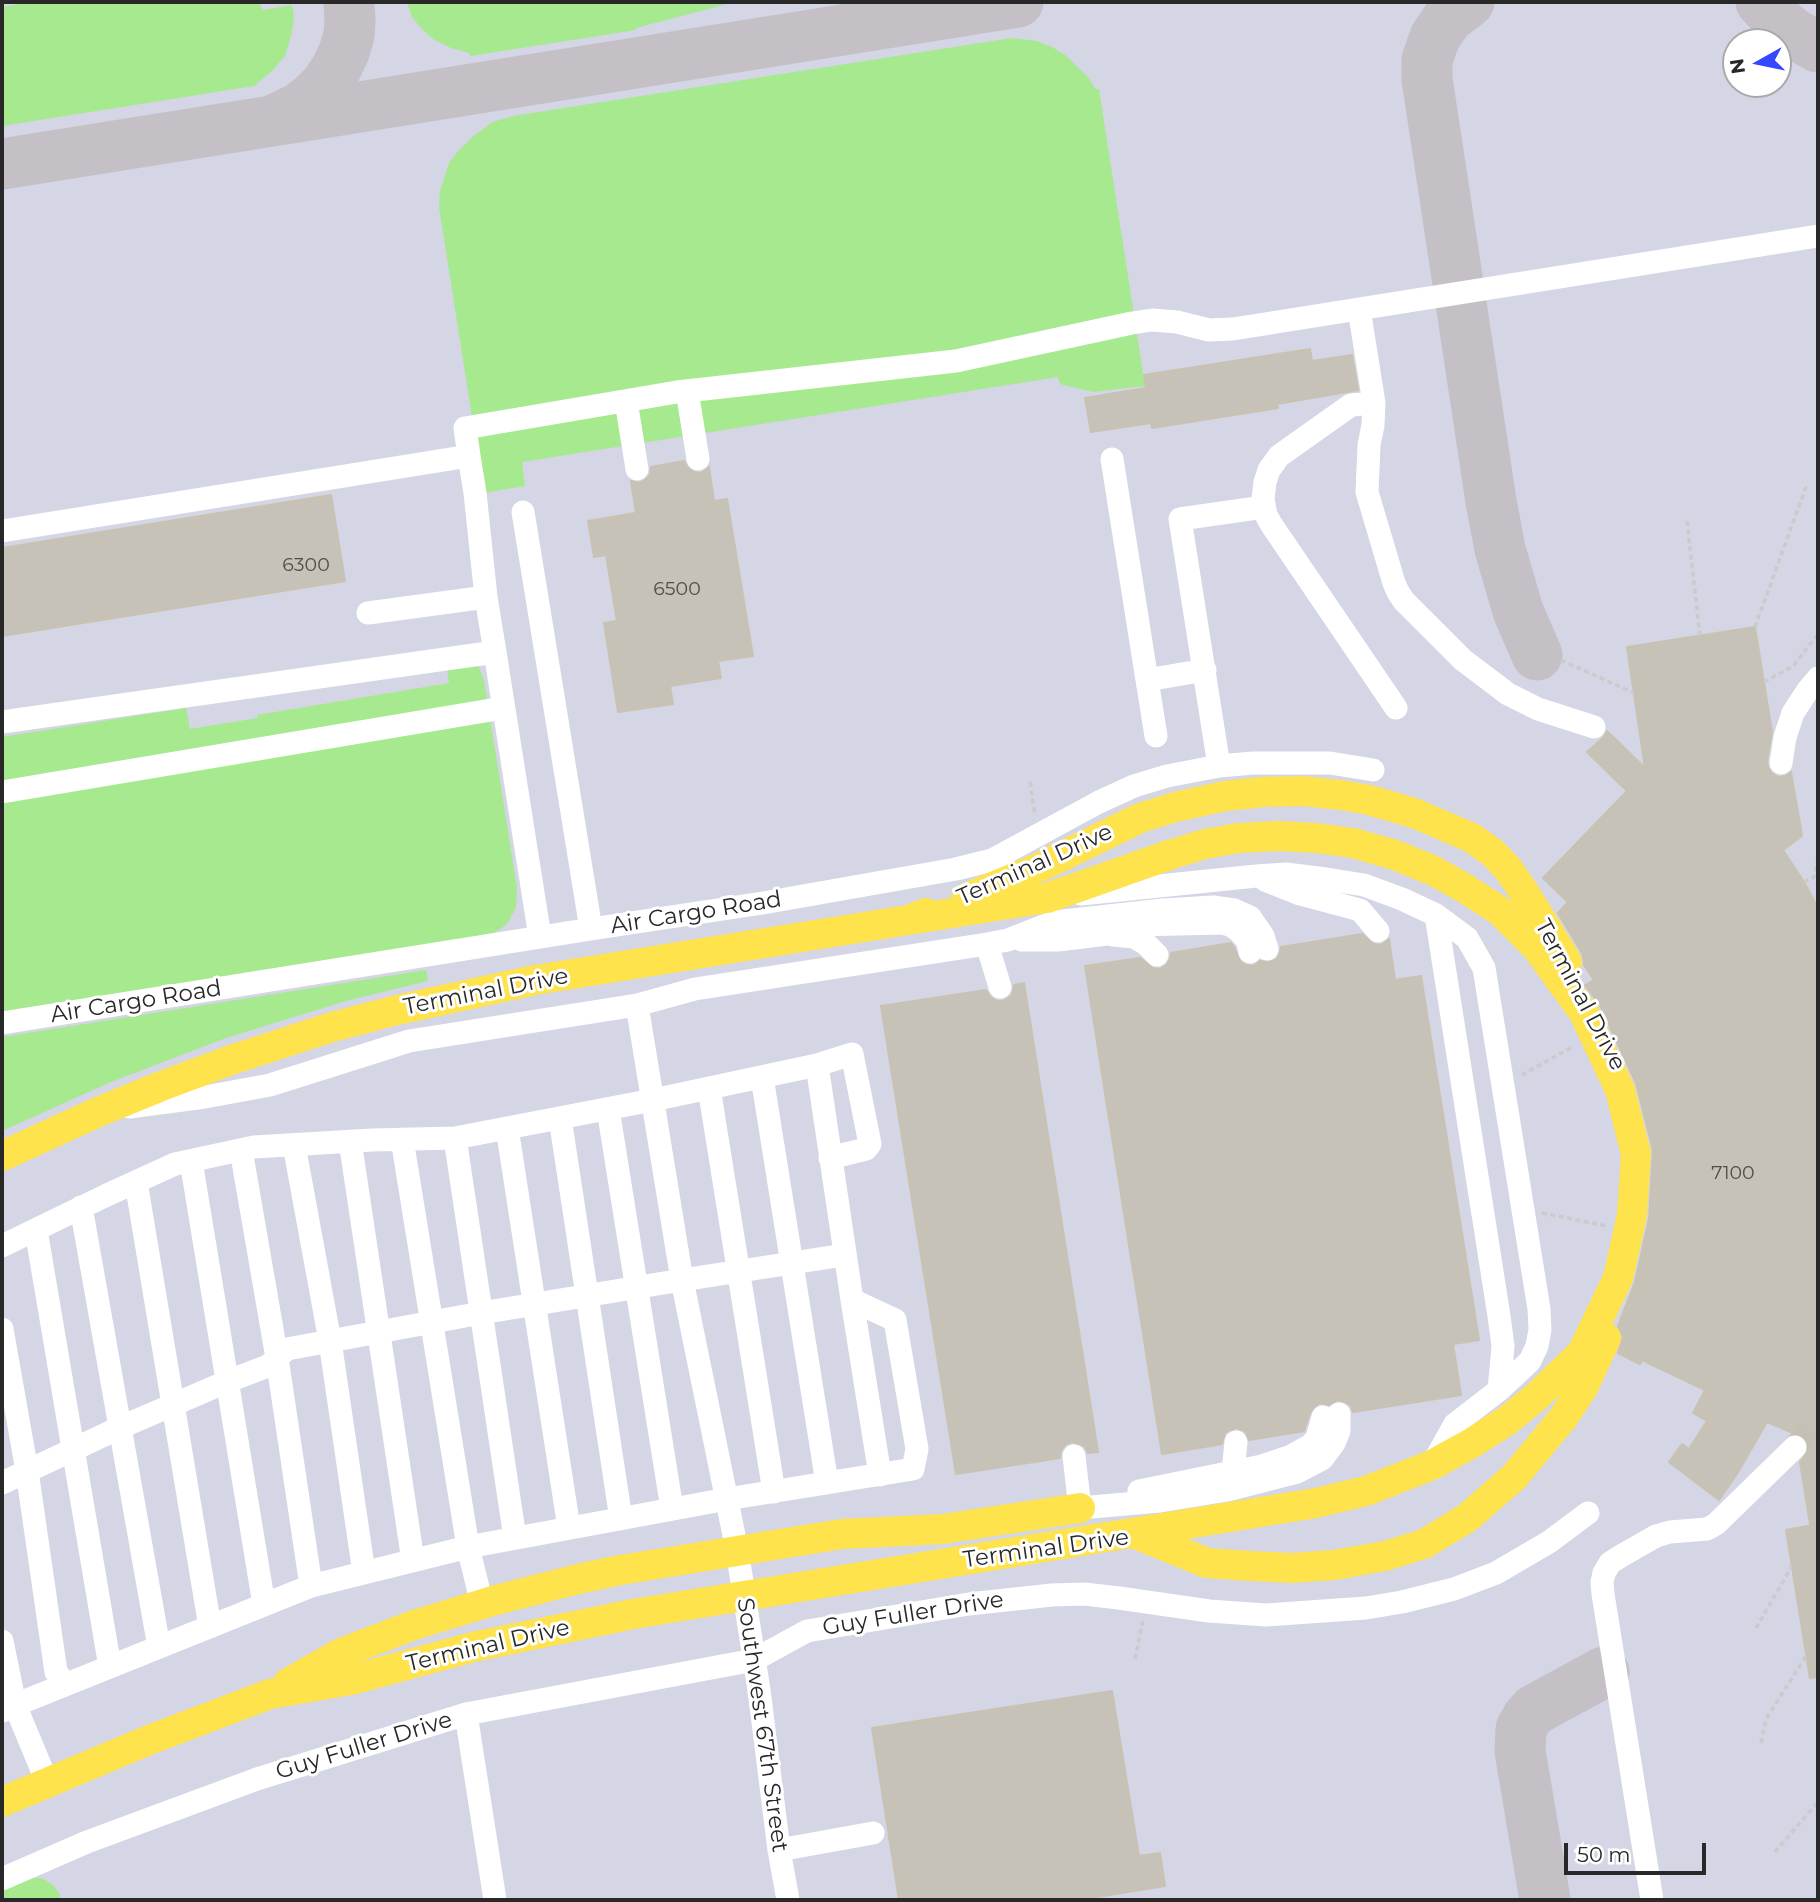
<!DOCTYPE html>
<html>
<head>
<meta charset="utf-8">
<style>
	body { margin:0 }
	#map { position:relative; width:1820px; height:1902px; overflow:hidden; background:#ede5d8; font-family:Montserrat,sans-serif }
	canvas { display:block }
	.frame { position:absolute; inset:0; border:4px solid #282828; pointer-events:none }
	.north { position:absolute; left:1722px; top:28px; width:70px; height:70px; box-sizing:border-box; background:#fff; border:2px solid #a9a9a9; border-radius:50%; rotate:261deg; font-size:19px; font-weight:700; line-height:28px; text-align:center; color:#282828 }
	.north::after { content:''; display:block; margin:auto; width:24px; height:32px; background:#3348ff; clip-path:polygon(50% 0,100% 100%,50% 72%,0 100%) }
	.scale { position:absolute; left:1564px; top:1843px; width:142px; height:32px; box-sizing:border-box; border:4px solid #282828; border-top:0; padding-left:9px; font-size:21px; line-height:24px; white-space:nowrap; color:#282828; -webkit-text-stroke:5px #fff; paint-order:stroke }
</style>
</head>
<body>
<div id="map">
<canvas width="1820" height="1902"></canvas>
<div class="frame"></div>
<div class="north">N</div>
<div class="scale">50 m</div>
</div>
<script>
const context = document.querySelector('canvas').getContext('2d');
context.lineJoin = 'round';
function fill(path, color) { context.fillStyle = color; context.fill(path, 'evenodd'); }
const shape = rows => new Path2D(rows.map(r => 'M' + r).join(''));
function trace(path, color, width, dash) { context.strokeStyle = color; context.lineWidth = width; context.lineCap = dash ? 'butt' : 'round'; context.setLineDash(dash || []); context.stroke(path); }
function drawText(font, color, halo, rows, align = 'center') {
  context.font = font + ' Montserrat,sans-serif'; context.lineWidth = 6; context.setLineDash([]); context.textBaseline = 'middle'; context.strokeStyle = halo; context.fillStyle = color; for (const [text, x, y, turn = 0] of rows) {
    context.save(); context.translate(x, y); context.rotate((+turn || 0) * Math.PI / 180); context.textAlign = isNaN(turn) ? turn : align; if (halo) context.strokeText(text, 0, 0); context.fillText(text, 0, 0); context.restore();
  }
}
fill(shape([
	[2,2,1818,2,1818,1900,2,1900],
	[1736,42,1778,42,1778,84,1736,84]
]), '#d4d5e5');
fill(shape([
	[34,2,259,2,263,10,292,5,294,18,291,36,285,56,272,71,254,86,2,126,2,7],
	[407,2,735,2,636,28,636,30,470,56,469,53,451,48,433,39,421,28,412,17],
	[1012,38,1037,41,1052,47,1065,55,1089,78,1095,89,1099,89,1145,386,1093,392,1060,384,1058,377,522,462,525,486,484,493,439,207,440,191,449,163,458,151,476,134,493,122,513,116],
	[445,656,478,665,484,680,517,888,516,907,509,921,503,927,490,935,2,1014,2,737,186,708,190,729,258,718,257,715,449,683],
	[426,970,428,981,346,1001,226,1038,111,1082,2,1131,2,1037],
	[30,1878,42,1878,53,1885,60,1894,60,1900,2,1900,2,1891]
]), '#a6e98f');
trace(shape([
	[1469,2,1448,18,1435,37,1427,60,1427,79,1491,501,1500,549,1518,611,1537,655],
	[1761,2,1783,25,1796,35,1818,47],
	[276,119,299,108,313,97,326,84,336,69,344,52,349,35,350,19,349,4],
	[2,164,1018,2],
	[1545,1900,1520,1751,1521,1729,1527,1718,1534,1710,1604,1672]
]), '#c4c0c6', 51);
const building = shape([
	[1310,349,1312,361,1352,355,1358,390,1277,404,1278,408,1152,428,1151,423,1091,432,1085,398,1146,388,1144,375,1310,349],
	[684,461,688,468,694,472,701,473,709,467,714,501,727,499,753,656,718,661,721,678,670,686,673,704,618,712,604,623,617,621,606,555,594,557,588,521,636,513,631,481,639,483,645,480,650,475,651,467,684,461],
	[331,495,345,581,2,636,2,548,331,495],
	[1755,627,1772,732,1767,761,1768,767,1772,773,1778,777,1785,776,1791,772,1802,836,1783,850,1804,882,1818,908,1818,1677,1810,1678,1786,1530,1818,1524,1810,1524,1800,1462,1809,1450,1808,1443,1805,1438,1767,1422,1737,1474,1719,1500,1669,1462,1682,1444,1689,1449,1707,1421,1693,1413,1705,1390,1642,1360,1640,1364,1618,1353,1623,1337,1618,1326,1635,1282,1649,1219,1653,1150,1636,1083,1600,1005,1585,985,1594,980,1584,965,1584,961,1582,953,1558,913,1568,902,1543,878,1627,791,1587,752,1604,737,1607,731,1645,768,1627,647,1755,627],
	[1362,934,1374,944,1381,945,1389,939,1395,980,1421,976,1479,1340,1453,1344,1461,1395,1353,1412,1351,1406,1345,1402,1338,1400,1329,1405,1320,1403,1314,1407,1310,1413,1304,1431,1249,1440,1245,1431,1237,1428,1230,1430,1225,1433,1222,1444,1162,1454,1085,966,1140,958,1153,968,1160,969,1167,964,1170,959,1171,953,1231,943,1234,947,1240,961,1246,965,1253,966,1260,961,1270,962,1277,959,1280,953,1281,947,1362,934],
	[1024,983,1098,1452,1088,1453,1085,1447,1080,1444,1072,1442,1066,1444,1061,1450,1060,1458,956,1474,881,1006,986,990,991,998,997,1001,1003,1001,1011,996,1013,991,1014,985,1024,983],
	[1112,1691,1139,1856,1160,1853,1165,1886,1078,1900,899,1900,872,1728,1112,1691]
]);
fill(building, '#c7c2b8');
trace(building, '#c8c2b2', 2);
trace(shape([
	[1795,1447,1818,1420]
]), '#c6bfb5', 23, [23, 11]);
trace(shape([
	[1687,521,1700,636],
	[1755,627,1807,484],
	[1561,660,1634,693],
	[1764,682,1793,666,1818,634],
	[1030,782,1035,815],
	[1804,882,1814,877,1818,857],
	[1522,1075,1574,1046],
	[1542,1213,1607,1226],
	[1756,1628,1792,1566],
	[1135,1659,1143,1620],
	[1761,1743,1766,1719,1806,1656],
	[1775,1852,1818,1802]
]), '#cbcbcb', 3.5, [5, 3.5]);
trace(shape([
	[1359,309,1374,403,1373,425,1369,445,1367,492,1394,583,1398,592,1404,601,1463,660,1508,694,1538,709,1594,727],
	[687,391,698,459],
	[626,401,637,469],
	[1374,403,1351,405,1279,456,1269,470,1265,482,1263,499,1266,515,1271,524,1396,708],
	[469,456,465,428,677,392,956,361,1132,323,1152,320,1177,322,1209,330,1233,329,1818,236],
	[1112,459,1147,680,1205,670],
	[523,512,591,929],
	[2,531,469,456,475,493,486,597,495,652,2,722],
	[368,613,486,597],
	[495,652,540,937],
	[1147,680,1156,736],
	[1781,763,1785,737,1793,713,1808,690,1818,678],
	[1219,766,1180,519,1264,507],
	[2,792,503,708],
	[1265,880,1300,894,1360,910,1378,931],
	[1081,894,1256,876,1286,874,1326,879,1364,885,1402,899,1436,915,1467,938,1484,968,1539,1309,1540,1330,1537,1346,1530,1361,1499,1390,1455,1424,1432,1465],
	[1436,915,1499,1316,1503,1346,1499,1390],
	[1113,935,1134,937,1146,944,1157,955],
	[1022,940,1058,940,1107,934,1137,925,1221,923,1230,925,1239,931,1247,940,1250,952],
	[987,944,1000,987],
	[637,1005,682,1280,737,1550,759,1690,779,1850,788,1900],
	[2,1023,591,929,763,903,956,869,992,860,1099,802,1134,786,1167,776,1219,766,1253,763,1330,763,1373,770],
	[817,1065,852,1054,870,1144,866,1149,830,1158],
	[762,1077,827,1483],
	[709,1088,774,1492],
	[129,1107,205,1097,270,1085,409,1041,637,1005,695,989,987,944,1008,940,1054,922,1163,910,1213,907,1234,910,1250,917,1263,936,1267,949],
	[608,1109,672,1509],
	[560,1118,621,1519],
	[507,1128,569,1528],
	[455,1138,515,1538],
	[350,1141,413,1561],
	[294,1145,330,1341,364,1573],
	[241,1150,277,1358,311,1586],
	[191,1161,264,1605],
	[136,1182,210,1627],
	[81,1207,159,1647],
	[36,1230,110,1667],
	[2,1246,107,1195,175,1164,254,1147,372,1140,455,1138,653,1100,817,1065,852,1300,895,1320,917,1449,913,1469,727,1499,468,1547,402,1139],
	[852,1300,880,1475],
	[2,1329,27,1471,56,1672,66,1684],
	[1074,1456,1080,1508],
	[1233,1472,1236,1442],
	[2,1483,119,1428,226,1382,268,1366,287,1349,481,1313,682,1280,844,1255],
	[1139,1491,1262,1466,1289,1457,1311,1445,1317,1438,1323,1417],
	[1080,1508,1160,1501,1227,1490,1297,1472,1322,1459,1334,1443,1339,1431,1339,1414],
	[2,1641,15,1705,311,1586,468,1547,482,1604],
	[2,1711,15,1705,47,1782],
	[466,1714,495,1900],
	[779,1850,873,1833],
	[2,1879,87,1842,257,1779,466,1714,754,1660,807,1631,969,1604,1052,1595,1084,1594,1119,1598,1209,1611,1266,1615,1366,1608,1402,1602,1454,1589,1496,1573,1549,1542,1588,1513],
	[1652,1900,1603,1594,1602,1582,1604,1573,1610,1563,1621,1556,1656,1536,1670,1532,1707,1529,1716,1524,1795,1447]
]), '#fff', 23);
trace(shape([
	[966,898,1038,868,1140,818,1175,807,1225,796,1263,792,1301,791,1341,795,1369,800,1414,813,1472,838,1493,853,1509,870,1526,895,1567,962],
	[2,1156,98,1112,159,1087,231,1060,332,1027,397,1010,535,980,908,920,926,913],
	[1133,1533,1207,1563,1250,1566,1292,1568,1334,1565,1385,1556,1424,1544,1467,1518,1514,1477,1563,1418,1584,1386,1606,1338],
	[288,1683,341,1653,414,1625,496,1600,578,1579,620,1570,842,1534,943,1529,1080,1508],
	[2,1802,149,1740,270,1694,351,1680,473,1647,633,1614,1316,1503,1366,1491,1432,1465,1472,1443,1508,1420,1536,1397,1582,1353,1618,1278,1632,1215,1636,1154,1620,1090,1584,1013,1537,948,1500,911,1466,889,1434,871,1395,855,1353,843,1316,838,1278,836,1238,838,1205,844,1172,854,1047,898,908,920]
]), '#fee34c', 30);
drawText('19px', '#504e4c', null, [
	["6300",306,565],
	["6500",677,589],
	["7100",1733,1173]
]);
drawText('23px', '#282828', '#fff', [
	["Terminal Drive",1035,865,-24],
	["Air Cargo Road",696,913,-9],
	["Terminal Drive",486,992,-11],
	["Terminal Drive",1580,995,62],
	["Air Cargo Road",136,1002,-9],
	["Terminal Drive",1046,1549,-8],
	["Guy Fuller Drive",913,1614,-9],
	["Terminal Drive",488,1646,-13],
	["Southwest 67th Street",762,1725,82],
	["Guy Fuller Drive",364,1746,-17]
]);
</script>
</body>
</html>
